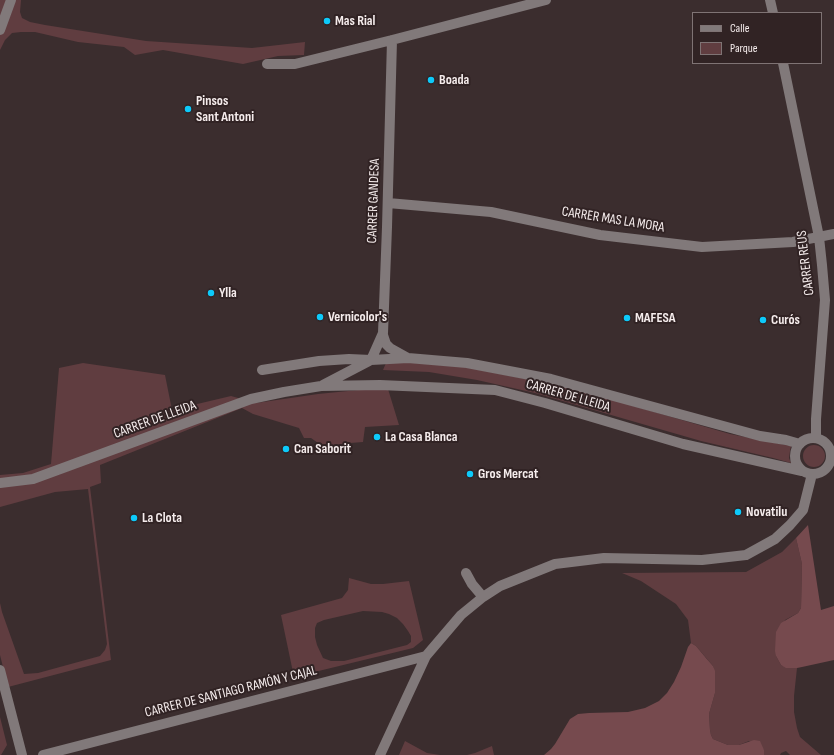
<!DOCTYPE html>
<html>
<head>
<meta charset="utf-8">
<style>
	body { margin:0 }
	#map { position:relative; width:834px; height:755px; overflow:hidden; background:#3b2d2e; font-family:"Sofia Sans Condensed",sans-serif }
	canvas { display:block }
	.legend { position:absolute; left:692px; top:12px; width:130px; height:52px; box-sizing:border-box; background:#312324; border:1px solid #7f7374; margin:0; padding:5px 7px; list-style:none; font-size:12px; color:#f5ecec }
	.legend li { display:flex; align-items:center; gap:8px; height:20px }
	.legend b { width:20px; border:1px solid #7f7374 }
</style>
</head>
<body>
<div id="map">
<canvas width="834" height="755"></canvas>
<ul class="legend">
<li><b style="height:5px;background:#81797a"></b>Calle</li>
<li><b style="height:11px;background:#603d40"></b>Parque</li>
</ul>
</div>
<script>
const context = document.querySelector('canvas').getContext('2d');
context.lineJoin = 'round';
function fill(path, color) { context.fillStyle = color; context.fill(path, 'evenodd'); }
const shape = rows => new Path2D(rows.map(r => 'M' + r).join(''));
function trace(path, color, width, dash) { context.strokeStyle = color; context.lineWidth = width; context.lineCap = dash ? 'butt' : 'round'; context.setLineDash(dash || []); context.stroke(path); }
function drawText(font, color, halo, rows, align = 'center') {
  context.font = font + ' "Sofia Sans Condensed",sans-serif'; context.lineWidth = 4; context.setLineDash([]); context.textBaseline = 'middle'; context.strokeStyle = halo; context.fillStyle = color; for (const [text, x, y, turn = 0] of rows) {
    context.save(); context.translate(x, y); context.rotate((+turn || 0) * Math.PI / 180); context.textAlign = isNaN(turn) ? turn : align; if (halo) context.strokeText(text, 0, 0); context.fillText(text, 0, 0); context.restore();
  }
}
fill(shape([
	[0,0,21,0,20,12,22,18,30,22,45,25,146,41,252,48,305,42,304,55,278,56,243,64,163,50,135,55,124,47,78,42,35,32,21,32,12,33,5,40,0,50],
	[83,363,165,375,172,410,231,396,256,403,318,394,368,389,388,389,399,425,365,427,363,442,350,443,349,452,346,450,334,448,326,446,318,443,311,438,304,438,299,428,253,414,242,408,100,465,101,483,90,487,111,660,8,687,0,655,0,603,2,612,24,674,38,673,100,656,105,650,107,644,88,489,55,492,0,507,0,475,23,473,51,464,59,368],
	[386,363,415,363,465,367,572,388,730,434,791,446,790,451,789,458,791,463,773,458,701,441,535,393,477,380,429,372,383,370],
	'803 456a11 11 0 1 1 22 0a11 11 0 1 1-22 0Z',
	[796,538,802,564,801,608,798,613,785,620,776,656,781,665,791,668,797,668,794,696,794,712,797,728,800,737,821,755,790,755,786,751,781,753,780,755,764,755,764,750,749,741,739,745,728,745,713,739,711,735,710,730,709,714,715,693,715,677,713,666,696,646,691,643,688,620,676,604,641,581,622,573,746,572,782,552],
	[349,578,371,584,383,584,409,581,423,640,413,648,294,677,281,615,342,598,348,590],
	[363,611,382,612,389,614,397,618,403,624,408,631,411,636,411,642,407,645,344,661,331,661,323,658,317,645,315,637,315,628,317,623,324,620],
	[0,717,7,745,1,755,0,755],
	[405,741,427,753,440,755,399,755],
	[492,746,494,755,467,755,475,753]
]), '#603d40');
fill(shape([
	[808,525,821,610,834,606,834,660,802,667,797,668,786,668,781,665,776,656,775,651,776,632,781,623,798,613,801,608,802,564,796,538],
	[691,643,696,646,706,658,713,666,715,671,715,693,709,714,710,730,711,735,713,739,728,745,739,745,754,740,760,741,764,750,764,755,544,755,551,749,555,744,570,719,578,714,589,713,628,712,645,708,659,701,667,693,674,682,681,667,688,647]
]), '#764a4e');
trace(shape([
	[770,0,773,13],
	[0,30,11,0],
	[783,63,819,237,822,265,825,300,816,419,816,438],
	[267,64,295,64,392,40,546,0],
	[388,203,491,212,600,235,702,247,793,242,834,234],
	[383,335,386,344,390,348,408,358],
	[371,360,383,333,387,227,392,40],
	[262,370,319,361,349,359,371,360,408,358,467,363,551,379,760,436,786,440,800,444],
	[323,385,369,361],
	'795 456a18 18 0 1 1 36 0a18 18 0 1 1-36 0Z',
	[0,483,33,479,251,399,284,392,321,386,380,385,495,390,545,403,683,444,802,471],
	[466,573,472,584,483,597],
	[0,670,22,755],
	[43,755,426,656],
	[380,755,426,656,461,615,483,597,500,586,555,564,604,558,702,560,746,555,775,539,790,525,803,510,812,474]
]), '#81797a', 10);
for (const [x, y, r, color] of [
	[327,21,4,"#0dcafa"],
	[431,80,4,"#0dcafa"],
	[188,109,4,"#0dcafa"],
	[211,293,4,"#0dcafa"],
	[320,317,4,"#0dcafa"],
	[627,318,4,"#0dcafa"],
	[763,320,4,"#0dcafa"],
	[377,437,4,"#0dcafa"],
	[286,449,4,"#0dcafa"],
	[470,474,4,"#0dcafa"],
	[738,512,4,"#0dcafa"],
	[134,518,4,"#0dcafa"]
]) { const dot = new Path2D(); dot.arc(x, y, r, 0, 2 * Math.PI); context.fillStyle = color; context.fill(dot); trace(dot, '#312324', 1.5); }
drawText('bold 14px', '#f5ecec', '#312324', [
	["Mas Rial",335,21],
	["Boada",439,80],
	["Pinsos",196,101],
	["Sant Antoni",196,117],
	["Ylla",219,293],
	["Vernicolor's",328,317],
	["MAFESA",635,318],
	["Curós",771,320],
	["La Casa Blanca",385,437],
	["Can Saborit",294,449],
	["Gros Mercat",478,474],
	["Novatilu",746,512],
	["La Clota",142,518]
], 'left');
drawText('14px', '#f5ecec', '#312324', [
	["CARRER GANDESA",374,201,-88],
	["CARRER MAS LA MORA",613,220,9],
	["CARRER REUS",806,263,-97],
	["CARRER DE LLEIDA",568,396,16],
	["CARRER DE LLEIDA",155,420,-20],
	["CARRER DE SANTIAGO RAMÓN Y CAJAL",231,692,-14]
]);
</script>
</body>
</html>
